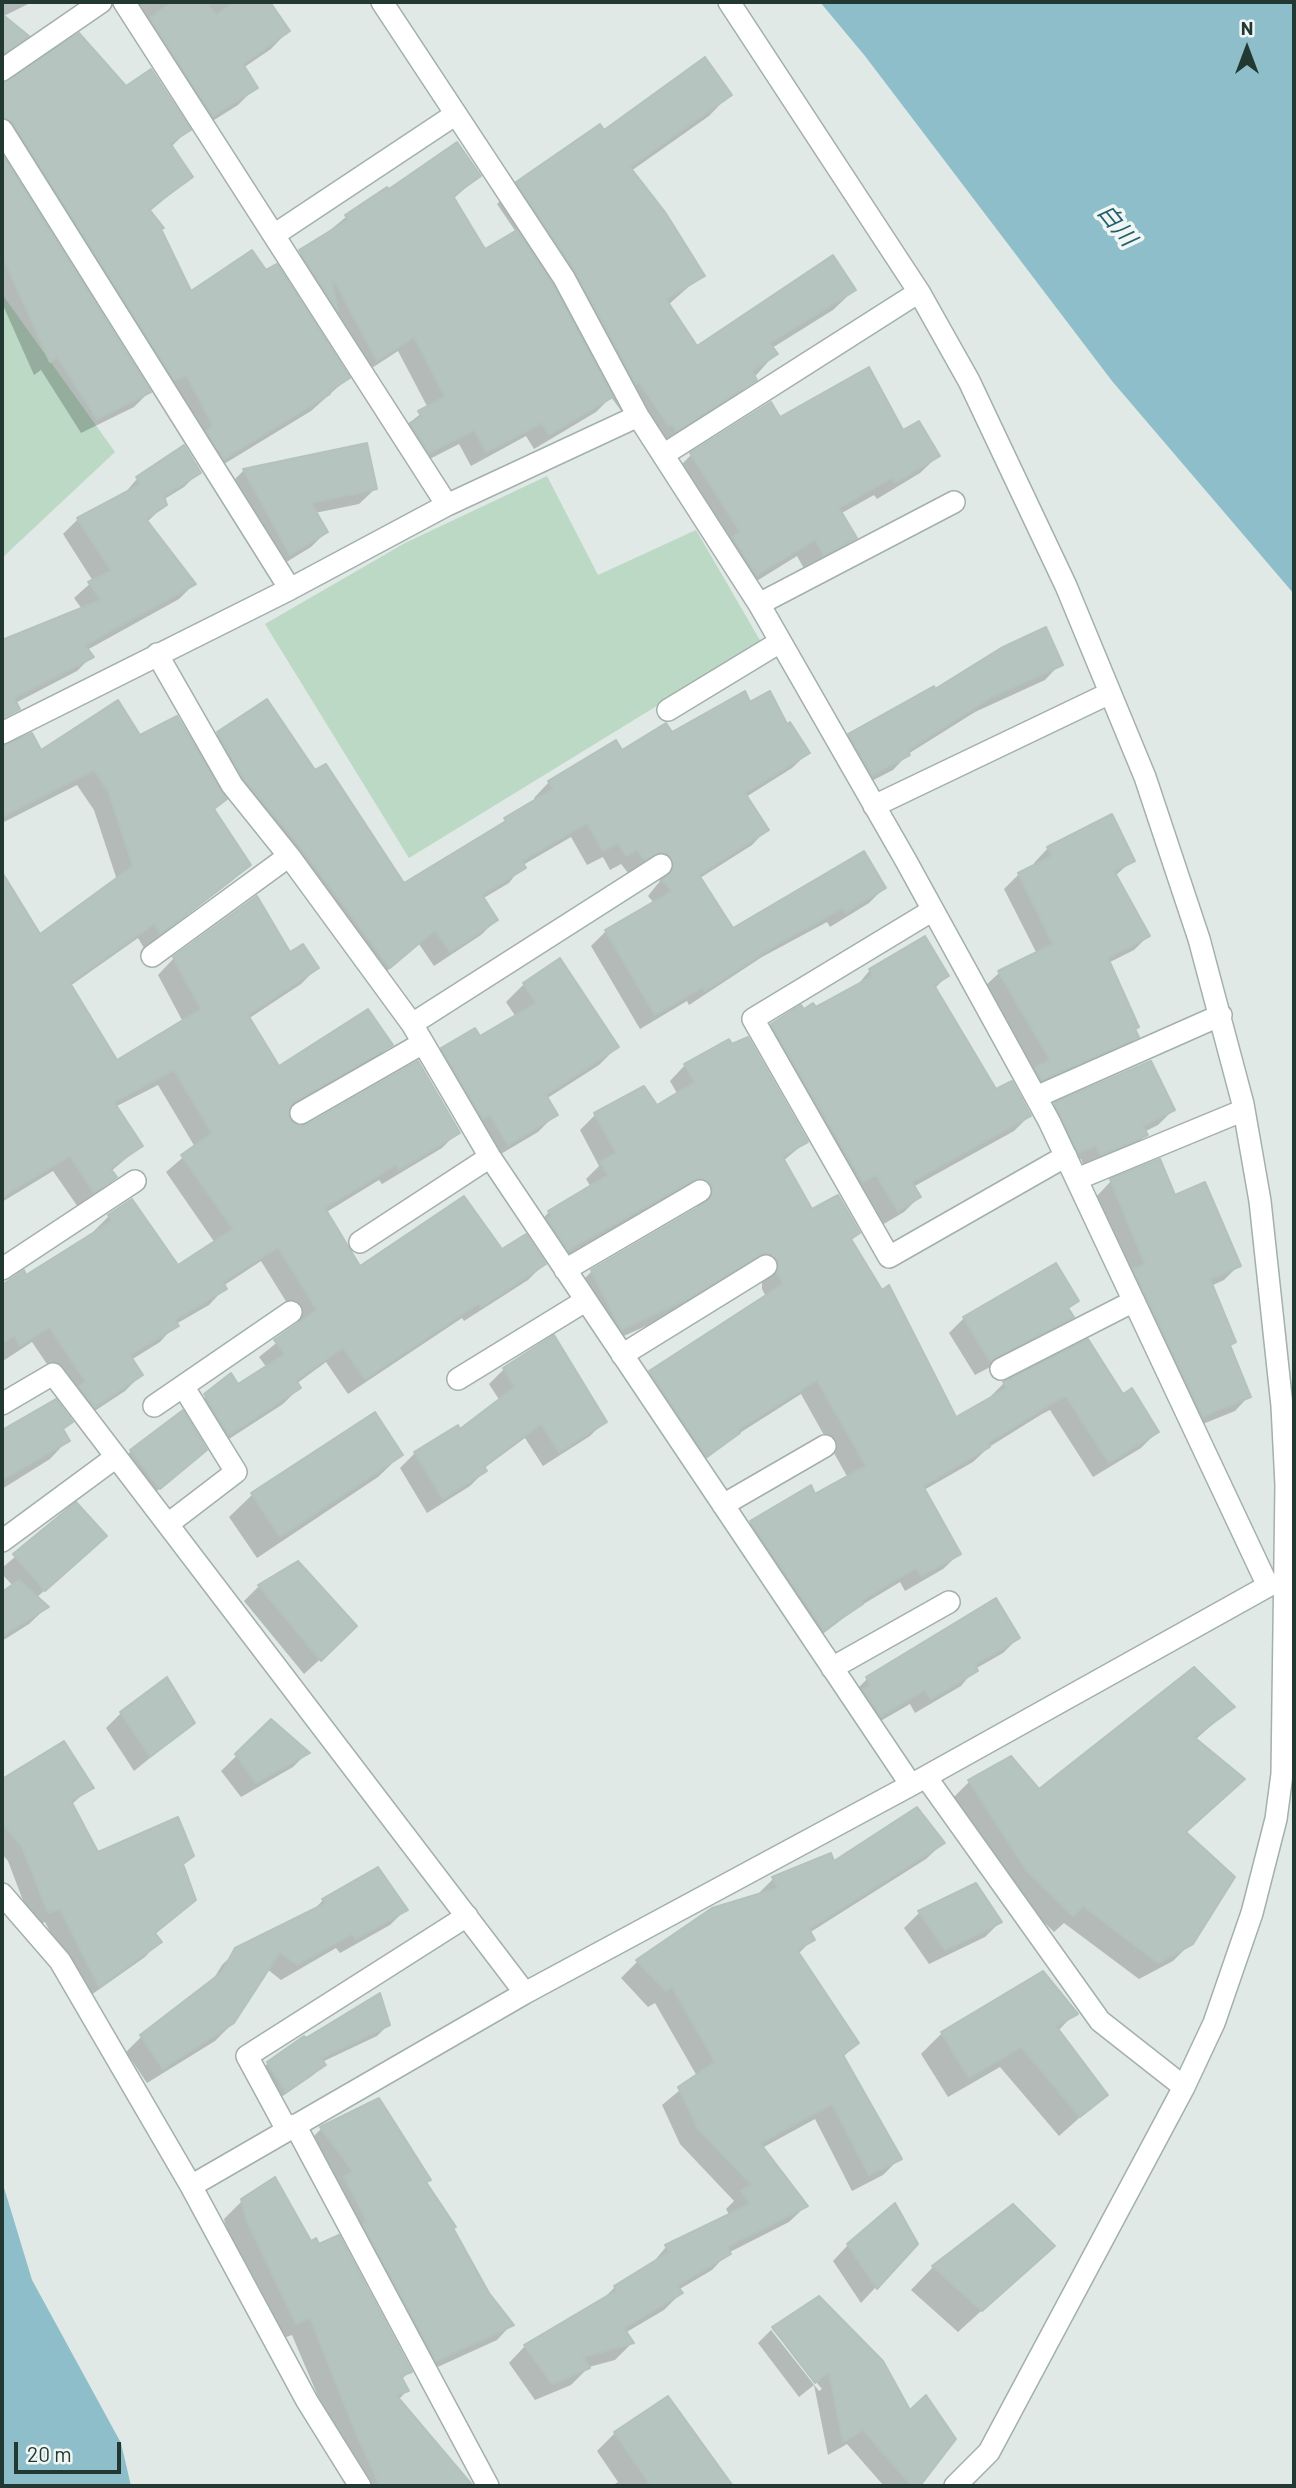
<!DOCTYPE html>
<html>
<head>
<meta charset="utf-8">
<style>
	body { margin:0 }
	#map { position:relative; width:1296px; height:2488px; overflow:hidden; background:#e0e9e6; font-family:Barlow,sans-serif }
	canvas { display:block }
	.frame { position:absolute; inset:0; border:4px solid #223833; pointer-events:none }
	.north { position:absolute; left:1212px; top:14px; width:70px; height:70px; -webkit-text-stroke:5px #f0f6f3; paint-order:stroke; rotate:0deg; font-size:19px; font-weight:700; line-height:28px; text-align:center; color:#223833 }
	.north::after { content:''; display:block; margin:auto; width:24px; height:32px; background:#223833; clip-path:polygon(50% 0,100% 100%,50% 72%,0 100%) }
	.scale { position:absolute; left:14px; top:2442px; width:107px; height:32px; box-sizing:border-box; border:4px solid #223833; border-top:0; padding-left:9px; font-size:21px; line-height:24px; white-space:nowrap; color:#223833; -webkit-text-stroke:5px #f0f6f3; paint-order:stroke }
</style>
</head>
<body>
<div id="map">
<canvas width="1296" height="2488"></canvas>
<div class="frame"></div>
<div class="north">N</div>
<div class="scale">20 m</div>
</div>
<script>
const context = document.querySelector('canvas').getContext('2d');
context.lineJoin = 'round';
function fill(path, color) { context.fillStyle = color; context.fill(path, 'evenodd'); }
const shape = rows => new Path2D(rows.map(r => 'M' + r).join(''));
function trace(path, color, width, dash) { context.strokeStyle = color; context.lineWidth = width; context.lineCap = dash ? 'butt' : 'round'; context.setLineDash(dash || []); context.stroke(path); }
function drawText(font, color, halo, rows, align = 'center') {
  context.font = font + ' Barlow,"Noto Sans JP",sans-serif'; context.lineWidth = 7; context.setLineDash([]); context.textBaseline = 'middle'; context.strokeStyle = halo; context.fillStyle = color; for (const [text, x, y, turn = 0] of rows) {
    context.save(); context.translate(x, y); context.rotate((+turn || 0) * Math.PI / 180); context.textAlign = isNaN(turn) ? turn : align; if (halo) context.strokeText(text, 0, 0); context.fillText(text, 0, 0); context.restore();
  }
}
fill(shape([
	[2,294,115,452,2,558],
	[547,476,598,575,696,530,761,642,409,858,265,624,405,543]
]), '#bbd9c4');
fill(shape([
	[820,2,1294,2,1294,594,1112,381,865,56],
	[2,2181,32,2280,121,2443,131,2486,2,2486]
]), '#8dbeca');
fill(shape([
	[2,2,32,2,2,17,26,36,2,58],
	[142,2,268,2,288,31,271,49,243,68,256,87,238,105,195,132,133,37,149,22,137,6],
	[2,83,126,88,188,130,171,147,191,177,149,212,190,294,348,378,311,411,206,475,2,148],
	[729,95,709,116,631,171,702,275,668,305,697,348,854,290,833,310,772,348,775,354,734,400,655,450,647,446,611,397,596,412,534,449,526,436,471,466,459,444,418,465,404,427,428,408,398,351,361,375,285,267,346,217,387,189,388,192,479,176,453,199,485,251,516,232,497,204,518,183,604,132],
	[2,157,149,392,134,407,81,433,41,370,34,375,2,303],
	[780,419,902,433,938,456,920,473,877,499,874,495,840,514,854,538,837,555,806,572,797,556,739,592,674,472,691,455],
	[365,445,375,489,359,504,315,513,326,532,311,547,275,569,228,486,243,471],
	[184,448,199,472,184,487,163,500,165,505,147,522,194,584,179,599,87,650,92,656,77,671,2,710,2,642,82,609,74,598,93,581,63,534,78,519,123,495,137,479],
	[1060,664,1045,680,975,712,908,754,893,770,856,789,834,750,849,735,935,691],
	[749,704,786,726,808,753,792,768,746,797,767,829,752,845,700,878,732,930,884,888,869,903,830,927,827,922,762,957,689,1005,687,1001,640,1029,591,946,606,931,654,903,648,896,660,881,651,868,629,874,621,864,610,870,603,857,587,865,571,837,523,865,509,883,482,899,496,920,481,935,434,966,419,944,374,982,203,749,218,734,315,773,404,885,536,801,534,798,549,782],
	[140,737,224,799,213,810,249,865,232,881,144,948,138,938,70,986,117,1062,183,1022,158,975,174,958,289,955,317,968,301,984,248,1019,279,1068,390,1045,374,1061,286,1112,289,1121,300,1128,458,1132,442,1148,382,1184,379,1180,325,1213,360,1268,501,1251,544,1264,528,1280,464,1321,462,1318,348,1394,326,1362,296,1384,299,1388,283,1404,212,1450,188,1412,231,1376,238,1386,267,1368,259,1357,300,1324,261,1261,223,1286,225,1288,209,1305,176,1324,160,1342,131,1360,141,1375,125,1391,78,1422,70,1398,32,1342,3,1361,2,1358,2,1294,96,1238,93,1232,109,1216,177,1268,215,1243,166,1172,195,1147,158,1085,115,1107,141,1146,110,1172,114,1177,98,1193,78,1207,53,1171,2,1202,2,902,14,895,39,936,117,880,94,810,77,785,2,823,2,762,36,744,40,753],
	[1048,848,1133,860,1115,876,1148,936,1134,950,1108,963,1137,1037,1122,1051,1027,1093,1022,1084,1034,1071,984,987,999,973,1037,954,1004,889,1019,874,1035,866,1034,863],
	[870,970,947,976,934,989,995,1091,1029,1116,1014,1131,913,1187,919,1197,904,1212,882,1225,757,1040,772,1025,815,1009,856,987],
	[524,984,617,1047,599,1065,546,1099,556,1114,538,1132,489,1161,471,1132,465,1136,424,1067,442,1049,479,1038,516,1017,506,1002],
	[685,1065,806,1142,783,1161,812,1212,858,1233,850,1241,955,1420,988,1399,1004,1383,1122,1396,1157,1432,1141,1448,1093,1477,1050,1410,1042,1414,989,1447,973,1462,924,1490,959,1554,943,1569,905,1591,900,1582,857,1608,808,1645,735,1538,751,1522,810,1488,815,1496,848,1478,801,1394,735,1436,690,1471,635,1388,650,1373,766,1297,762,1289,762,1274,606,1344,576,1287,592,1271,697,1210,697,1201,564,1261,534,1228,549,1212,591,1187,586,1179,599,1166,580,1130,595,1115,657,1108,678,1095,670,1081],
	[1055,1105,1173,1110,1158,1125,1144,1132,1146,1135,1131,1150,1085,1169,1081,1159,1063,1167,1040,1120],
	[1111,1181,1174,1197,1239,1265,1224,1280,1211,1286,1234,1342,1229,1347,1249,1396,1235,1411,1188,1430,1097,1196],
	[1077,1300,1067,1310,1072,1317,1057,1332,975,1375,949,1333,964,1318],
	[504,1369,605,1421,590,1436,543,1466,525,1438,483,1469,485,1471,470,1486,427,1513,400,1468,415,1453,460,1431,500,1401,489,1384],
	[55,1402,71,1422,62,1431,67,1441,50,1459,2,1489,2,1432],
	[374,1415,401,1455,378,1477,257,1558,229,1517,252,1495],
	[205,1450,144,1502,116,1466,131,1451],
	[76,1505,89,1551,36,1598,47,1607,29,1624,2,1641,2,1594,13,1586,2,1574,2,1568],
	[259,1586,340,1641,304,1674,244,1601],
	[995,1601,1018,1638,1003,1653,975,1669,961,1686,915,1713,910,1704,865,1730,852,1694,867,1679],
	[1232,1707,1195,1740,1185,1833,1192,1942,1173,1961,1139,1979,1064,1923,1054,1932,1010,1889,952,1799,970,1781,1038,1791],
	[121,1713,193,1723,134,1771,106,1728],
	[271,1722,307,1753,293,1767,241,1797,221,1771],
	[63,1744,91,1787,71,1805,98,1854,192,1856,182,1866,194,1900,154,1935,159,1942,145,1957,84,2000,45,1922,33,1927,8,1861,2,1854,2,1781],
	[943,1843,926,1859,809,1933,813,1939,798,1954,857,2043,842,2058,900,2158,883,2175,852,2191,815,2119,762,2148,806,2206,789,2222,728,2253,712,2270,678,2290,681,2293,664,2310,625,2333,632,2343,615,2360,589,2367,571,2385,535,2400,509,2363,525,2346,600,2302,615,2287,651,2265,666,2247,730,2216,726,2209,734,2201,680,2144,662,2105,697,2076,655,2003,648,2007,621,1978,638,1961,757,1895,773,1879],
	[378,1869,405,1910,390,1925,340,1953,336,1948,281,1980,267,1969,231,2025,215,2041,147,2083,126,2052,141,2037,211,1983,222,1965,238,1949,311,1913,323,1900],
	[976,1886,1000,1922,985,1937,929,1964,904,1928,919,1913],
	[1075,2013,1058,2031,1105,2095,1059,2136,1000,2067,948,2097,921,2054,942,2033],
	[388,2025,377,2036,322,2062,324,2065,312,2076,274,2102,257,2075,268,2063,305,2041],
	[378,2100,429,2179,425,2184,488,2294,511,2325,497,2340,420,2375,306,2144,321,2129],
	[242,2201,319,2246,410,2371,401,2380,407,2391,398,2400,470,2486,356,2486,292,2335,278,2340,228,2237,224,2219],
	[1012,2207,1053,2246,958,2332,911,2290,933,2267],
	[916,2244,861,2303,833,2261,848,2245],
	[818,2298,910,2413,954,2439,918,2486,884,2486,847,2444,828,2455,814,2385,799,2397,758,2343,771,2330,819,2391,822,2389,772,2329],
	[667,2398,731,2486,612,2486,618,2482,597,2451,615,2433]
]), '#0003');
const building = shape([
	[172,2,206,2,216,15,235,2,270,2,290,31,243,64,258,88,213,116,150,18,172,2],
	[2,14,29,36,2,54,2,14],
	[79,33,126,86,151,69,191,130,170,143,193,177,149,209,164,228,161,229,191,291,252,250,266,270,277,264,350,378,328,392,330,394,224,459,206,431,213,426,187,376,174,380,13,123,2,117,2,83,79,33],
	[705,57,732,95,630,167,665,212,705,276,666,299,697,346,833,255,856,290,770,343,778,354,752,371,757,380,676,431,672,424,669,426,639,382,636,384,576,272,516,182,600,124,604,130,705,57],
	[457,142,481,176,453,196,485,249,517,230,553,285,613,397,549,435,542,423,486,452,474,430,429,453,410,423,422,417,418,411,445,397,414,337,377,361,334,280,332,281,338,311,299,250,348,220,345,215,387,187,389,189,457,142],
	[2,154,151,392,97,419,57,357,50,362,2,255,2,154],
	[869,367,903,430,919,421,940,456,895,483,892,478,839,508,857,538,824,555,815,540,757,575,733,537,740,532,690,453,771,402,780,417,869,367],
	[367,443,377,489,311,503,328,532,290,555,243,469,367,443],
	[184,445,201,473,164,496,167,505,146,519,196,584,85,645,94,657,14,698,20,709,2,718,2,640,101,600,88,582,111,571,77,518,141,484,136,477,184,445],
	[1046,627,1063,665,992,697,908,750,910,755,872,775,848,734,934,686,935,689,1001,648,1046,627],
	[745,691,750,702,770,691,787,724,790,722,810,753,745,793,769,830,699,875,733,928,864,851,886,888,845,913,843,908,779,943,705,991,703,987,655,1015,605,930,672,891,662,880,672,872,674,865,668,854,660,852,645,860,637,850,626,856,618,843,603,851,587,823,522,861,526,868,482,895,498,920,450,952,435,930,390,968,293,837,243,778,217,732,267,699,315,770,326,764,404,883,506,821,504,818,553,789,548,781,616,740,622,750,666,723,672,732,745,691],
	[118,700,140,735,177,716,227,799,214,809,251,865,160,934,155,923,70,983,117,1060,201,1009,173,957,257,896,290,952,303,944,319,968,248,1015,279,1066,368,1009,393,1045,294,1102,288,1112,290,1120,300,1126,308,1124,418,1061,460,1133,399,1170,396,1165,325,1208,360,1266,464,1196,502,1249,526,1234,546,1264,481,1307,479,1303,365,1379,343,1348,296,1380,301,1388,229,1435,204,1394,231,1373,238,1384,285,1354,274,1340,317,1310,278,1247,223,1282,227,1289,175,1320,179,1326,130,1355,143,1375,95,1407,79,1386,86,1382,49,1327,20,1346,14,1336,2,1343,2,1285,24,1270,26,1275,112,1221,108,1215,132,1199,178,1265,233,1229,181,1155,212,1133,174,1070,114,1102,143,1146,110,1168,117,1177,94,1193,70,1156,2,1197,2,872,40,934,133,866,109,793,94,770,2,817,2,746,32,733,41,750,118,700],
	[1112,814,1135,861,1114,871,1150,936,1108,958,1139,1027,1135,1029,1139,1037,1042,1080,1035,1068,1050,1060,998,971,1053,944,1018,873,1052,856,1047,847,1112,814],
	[925,936,949,976,934,985,996,1089,1012,1081,1031,1116,912,1182,921,1197,898,1211,876,1175,863,1182,771,1024,801,1005,804,1009,813,1003,816,1007,873,976,869,969,925,936],
	[560,958,619,1047,546,1095,558,1115,508,1145,490,1115,483,1119,441,1048,475,1028,480,1036,536,1003,523,983,560,958],
	[748,1037,808,1142,782,1156,812,1209,838,1195,860,1233,851,1239,882,1290,889,1285,956,1417,1007,1388,1003,1382,1088,1339,1123,1394,1132,1388,1159,1432,1109,1463,1066,1396,1059,1399,988,1443,990,1447,923,1486,961,1554,921,1576,916,1568,861,1601,863,1604,824,1630,750,1521,811,1485,815,1494,866,1466,817,1380,738,1430,740,1433,707,1457,649,1371,783,1284,777,1273,777,1259,766,1253,759,1255,689,1298,621,1330,591,1270,707,1202,713,1192,711,1184,701,1178,693,1180,568,1250,548,1219,552,1217,548,1211,608,1175,600,1162,616,1153,594,1113,644,1086,657,1105,695,1082,684,1064,729,1039,732,1044,748,1037],
	[1151,1061,1175,1110,1143,1126,1148,1135,1100,1155,1096,1145,1078,1153,1054,1103,1151,1061],
	[1160,1159,1175,1195,1205,1182,1241,1266,1210,1279,1236,1342,1230,1345,1251,1397,1203,1416,1133,1269,1145,1264,1110,1179,1160,1159],
	[1056,1263,1079,1301,1068,1308,1074,1317,990,1361,963,1317,1056,1263],
	[554,1335,607,1422,559,1452,541,1424,484,1466,487,1471,443,1499,414,1452,458,1425,460,1429,515,1387,503,1368,554,1335],
	[56,1399,73,1422,63,1429,70,1441,2,1480,2,1430,56,1399],
	[183,1410,207,1450,160,1489,130,1450,183,1410],
	[375,1412,403,1455,280,1537,251,1493,375,1412],
	[76,1502,107,1536,45,1591,13,1554,76,1502],
	[298,1561,357,1626,321,1661,258,1585,298,1561],
	[19,1580,49,1607,2,1636,2,1592,19,1580],
	[996,1598,1020,1638,975,1665,978,1671,931,1699,925,1690,881,1716,863,1690,871,1686,866,1677,996,1598],
	[1194,1667,1235,1707,1194,1737,1245,1779,1186,1832,1235,1877,1193,1944,1158,1963,1083,1906,1073,1916,1027,1871,968,1780,1011,1756,1039,1789,1194,1667],
	[167,1677,195,1723,150,1757,120,1712,167,1677],
	[271,1719,310,1753,256,1783,235,1754,271,1719],
	[64,1741,94,1788,71,1801,98,1852,178,1817,194,1856,183,1864,196,1900,155,1933,162,1942,99,1987,60,1909,48,1913,22,1847,2,1823,2,1779,64,1741],
	[917,1807,945,1843,809,1929,815,1940,797,1950,859,2043,843,2055,902,2159,869,2175,832,2104,760,2143,808,2206,727,2247,731,2254,677,2286,683,2293,624,2328,634,2343,583,2357,590,2368,552,2384,524,2345,617,2290,614,2286,669,2252,665,2245,750,2204,741,2191,752,2185,698,2129,678,2087,715,2062,672,1987,666,1991,636,1960,712,1908,778,1888,772,1877,831,1853,834,1861,917,1807],
	[378,1867,408,1910,356,1939,352,1934,297,1965,280,1952,234,2023,163,2069,140,2035,222,1972,235,1948,326,1903,322,1899,378,1867],
	[976,1883,1002,1922,945,1950,918,1911,976,1883],
	[1043,1971,1078,2014,1056,2026,1108,2095,1080,2117,1021,2047,969,2078,941,2032,1043,1971],
	[380,1993,390,2025,321,2058,326,2065,286,2092,267,2062,304,2036,306,2038,380,1993],
	[379,2098,431,2180,426,2182,456,2227,453,2228,489,2293,514,2325,436,2361,363,2224,367,2222,344,2177,353,2172,320,2127,379,2098],
	[275,2177,311,2241,316,2238,319,2244,339,2235,412,2372,401,2376,409,2391,396,2395,473,2486,380,2486,357,2436,310,2318,296,2324,246,2219,241,2199,275,2177],
	[895,2203,918,2244,877,2289,847,2244,895,2203],
	[1013,2204,1055,2246,982,2311,932,2266,1013,2204],
	[819,2296,883,2361,910,2410,926,2395,956,2439,920,2486,912,2486,863,2430,843,2442,829,2372,815,2383,772,2327,819,2296],
	[668,2396,733,2486,651,2486,614,2432,668,2396]
]);
fill(building, '#b6c4bf');
trace(building, '#b3c2bd', 2);
const street = shape([
	[124,2,447,505],
	[729,2,919,292,969,381,1066,586,1145,777,1199,939,1243,1104,1260,1201,1282,1406,1286,1485,1282,1774,1276,1819,1252,1913,1214,2023,1184,2087,989,2452,955,2486],
	[2,70,101,2],
	[2,130,290,589],
	[274,235,456,114],
	[663,455,919,292],
	[759,604,954,502],
	[157,654,232,785,289,856,412,1024,490,1157,911,1785],
	[668,710,780,642],
	[2,733,290,589,447,505,638,416],
	[874,806,1110,693],
	[933,910,753,1019,889,1257,1066,1156],
	[152,956,289,856],
	[412,1024,661,865],
	[1036,1097,1221,1015],
	[301,1113,423,1043],
	[1077,1179,1244,1110],
	[360,1242,490,1157],
	[2,1269,135,1181],
	[565,1270,700,1191],
	[622,1355,766,1266],
	[1001,1369,1134,1301],
	[458,1379,585,1301],
	[2,1404,53,1374,525,1993,911,1785,1268,1586,1049,1121,905,859,759,604,638,416,564,278,382,2],
	[154,1406,291,1312],
	[723,1505,825,1446],
	[168,1524,236,1472,183,1386],
	[2,1541,116,1457],
	[832,1668,949,1602],
	[926,1777,1100,2021,1184,2087],
	[2,1894,60,1961,191,2186,307,2401,360,2486],
	[295,2125,488,2486],
	[287,2130,247,2056,467,1916],
	[191,2186,525,1993]
]);
trace(street, '#a3b0ad', 24);
trace(street, '#fff', 21);
drawText('italic 23px', '#235e6e', '#f0f6f3', [
	["白川",1117,225,51]
]);
</script>
</body>
</html>
